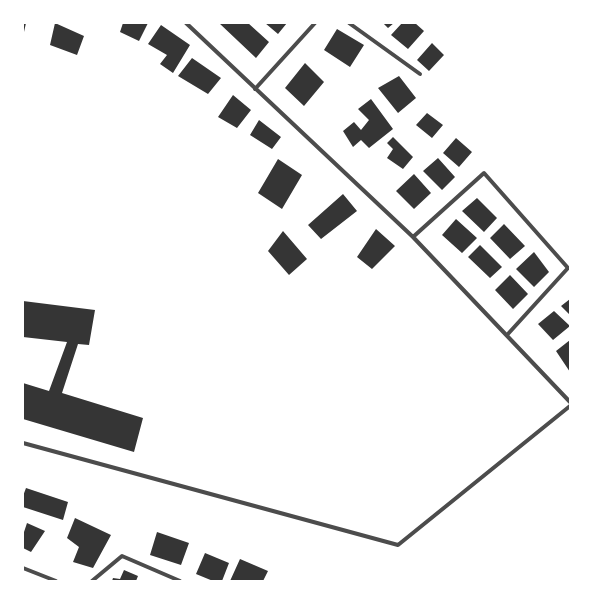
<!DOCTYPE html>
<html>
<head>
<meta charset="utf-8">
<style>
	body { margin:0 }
	#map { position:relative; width:593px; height:604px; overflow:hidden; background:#fff; font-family:"Nunito Sans",sans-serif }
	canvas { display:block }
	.frame { position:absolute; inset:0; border:24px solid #fff; pointer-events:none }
</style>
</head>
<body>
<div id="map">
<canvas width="593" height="604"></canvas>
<div class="frame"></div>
</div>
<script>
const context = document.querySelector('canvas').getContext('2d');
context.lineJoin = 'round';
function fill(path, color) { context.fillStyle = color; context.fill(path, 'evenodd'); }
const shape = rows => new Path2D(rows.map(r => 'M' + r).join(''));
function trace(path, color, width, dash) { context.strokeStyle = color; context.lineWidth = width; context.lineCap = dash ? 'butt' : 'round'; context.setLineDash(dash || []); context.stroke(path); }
fill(shape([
	[23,23,26,23,24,32,23,32],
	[55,23,84,36,77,55,50,45],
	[123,23,148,23,139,41,120,32],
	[219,23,248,23,269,42,256,58],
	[265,23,287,23,278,34],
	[383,23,394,23,388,28],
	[402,23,415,23,424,31,408,49,391,35],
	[161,25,190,45,173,73,160,64,167,55,148,44],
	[337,29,364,45,350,67,324,50],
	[432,43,444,55,429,71,417,60],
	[192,58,221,78,208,94,178,76],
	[305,63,324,82,304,106,285,88],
	[399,76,416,98,398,113,378,88],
	[233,95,251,110,237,128,218,117],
	[371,99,393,129,369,148,361,140,353,147,343,131,354,122,361,130,369,120,358,109],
	[427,113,443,125,432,138,416,125],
	[259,120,281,137,272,149,250,135],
	[393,137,413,157,403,169,387,158,393,149,387,143],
	[456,138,472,152,459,167,443,153],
	[438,158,455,177,442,190,423,171],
	[278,159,302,175,282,209,258,193],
	[414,174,431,193,414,209,396,191],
	[343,194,357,211,321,239,308,225],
	[477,198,497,218,484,232,462,211],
	[456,219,477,238,462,253,442,235],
	[504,224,525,246,510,259,490,238],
	[376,229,395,246,372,269,357,257],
	[283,231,307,259,289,275,268,251],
	[480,245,502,267,490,278,468,257],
	[534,252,549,272,534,287,516,269],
	[510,275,528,294,513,309,495,290],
	[570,299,570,315,561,306],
	[23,301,95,310,89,345,78,344,62,393,143,418,134,452,23,419,23,383,49,391,67,342,23,337],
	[554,311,570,326,553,340,538,324],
	[570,340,570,372,556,351],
	[26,488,68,502,63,520,23,507,23,496],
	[75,518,111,535,93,568,73,562,79,547,67,538],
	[27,523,45,531,31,552,23,548,23,535],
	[157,532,189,543,181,565,150,555],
	[205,553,229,563,222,581,213,581,196,574],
	[240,559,268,571,263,581,230,581],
	[124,570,138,576,136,581,112,581,113,578,120,579]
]), '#353535');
trace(shape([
	[186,23,413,237,570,402],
	[349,23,420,74],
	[255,89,315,23],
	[413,237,484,173,568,268,507,335],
	[23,443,398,545,570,406],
	[23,568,56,581],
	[92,581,122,556,180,581]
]), '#4c4c4c', 4);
</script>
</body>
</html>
